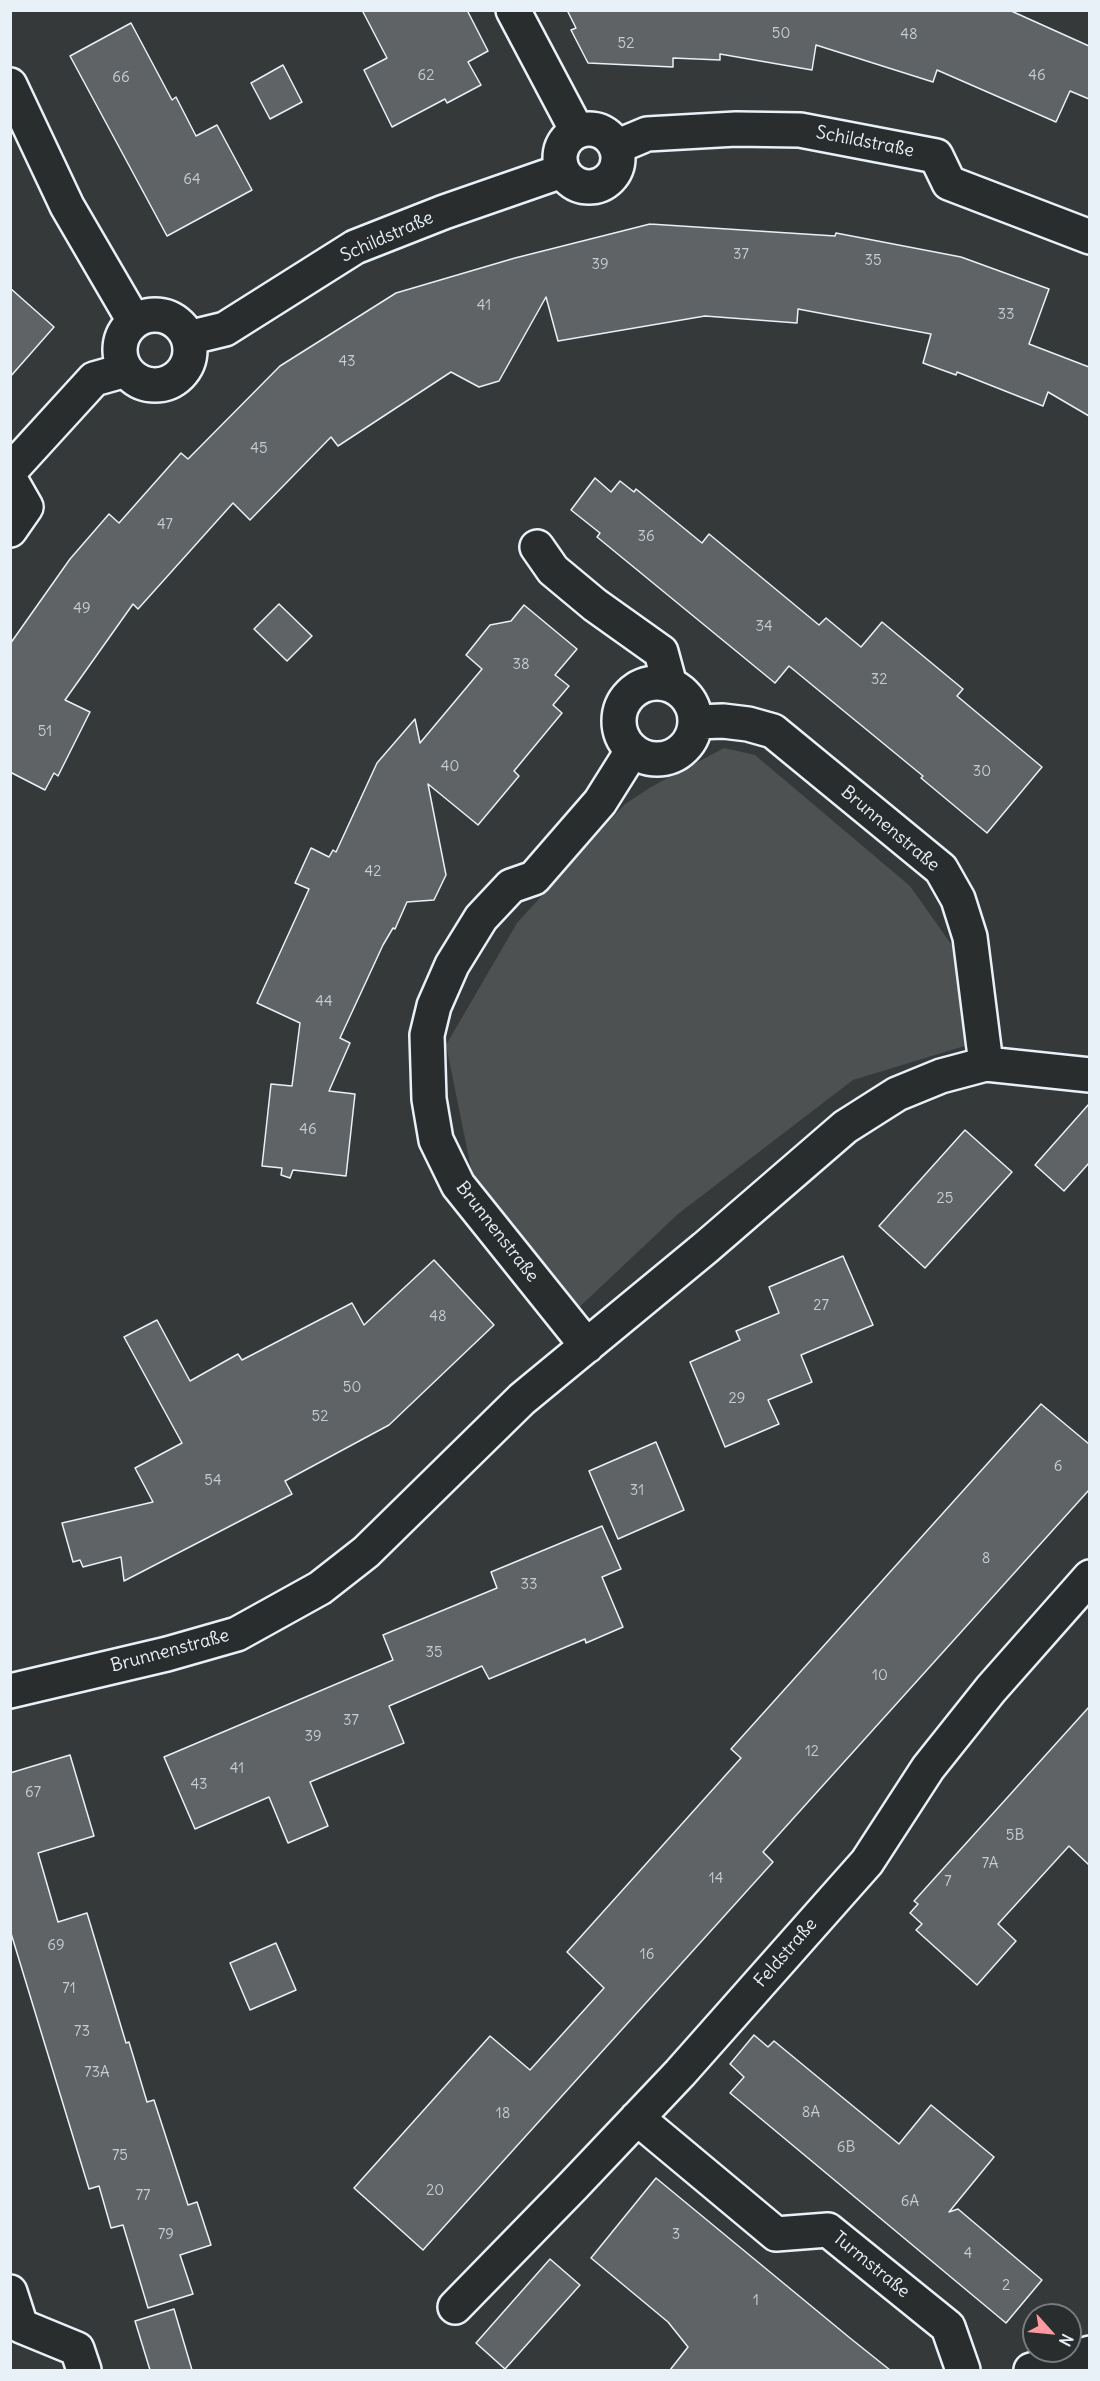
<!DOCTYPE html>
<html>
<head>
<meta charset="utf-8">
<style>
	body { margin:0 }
	#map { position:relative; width:1100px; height:2381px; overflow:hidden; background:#35393a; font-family:Delius,sans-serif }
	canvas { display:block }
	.frame { position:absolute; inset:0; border:12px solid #e8f1f8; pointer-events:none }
	.north { position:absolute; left:1022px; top:2303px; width:60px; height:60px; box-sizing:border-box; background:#2a2d2e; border:2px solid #767b7f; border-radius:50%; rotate:117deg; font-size:16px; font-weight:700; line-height:24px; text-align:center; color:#e8f1f8 }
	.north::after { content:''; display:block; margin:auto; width:21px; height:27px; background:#ff9aa2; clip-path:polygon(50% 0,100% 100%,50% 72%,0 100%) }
</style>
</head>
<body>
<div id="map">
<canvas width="1100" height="2381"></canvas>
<div class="frame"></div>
<div class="north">N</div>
</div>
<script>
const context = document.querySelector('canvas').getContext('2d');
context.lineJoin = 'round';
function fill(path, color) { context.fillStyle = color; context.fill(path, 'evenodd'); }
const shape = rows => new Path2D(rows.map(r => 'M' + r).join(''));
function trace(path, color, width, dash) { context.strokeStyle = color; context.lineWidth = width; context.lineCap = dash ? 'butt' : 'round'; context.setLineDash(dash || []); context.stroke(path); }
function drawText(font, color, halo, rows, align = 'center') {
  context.font = font + ' Delius,sans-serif'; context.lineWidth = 4.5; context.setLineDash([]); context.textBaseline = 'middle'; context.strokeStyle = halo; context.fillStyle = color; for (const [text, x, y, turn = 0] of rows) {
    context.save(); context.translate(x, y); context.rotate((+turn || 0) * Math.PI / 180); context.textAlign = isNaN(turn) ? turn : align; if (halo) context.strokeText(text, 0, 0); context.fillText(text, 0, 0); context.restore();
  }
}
fill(shape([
	[724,748,755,755,910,886,956,951,968,1045,853,1080,678,1214,573,1313,472,1173,446,1045,517,923,625,804,651,787]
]), '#4d5152');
const building = shape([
	[362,10,467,10,488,51,468,62,481,85,447,103,445,99,392,127,364,70,387,58,362,10],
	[567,10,1009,10,1089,46,1089,99,1070,91,1056,122,937,70,933,82,816,45,812,70,720,54,720,60,673,58,673,67,588,63,571,30,576,28,567,10],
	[131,23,172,100,176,97,196,136,217,125,252,190,167,236,70,56,131,23],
	[283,65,302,102,270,119,251,83,283,65],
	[650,224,835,236,836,233,961,257,1049,289,1029,344,1089,367,1089,416,1048,392,1043,406,957,372,956,375,923,363,931,334,798,309,797,323,705,316,558,341,546,297,499,381,479,387,451,372,338,446,331,437,250,520,233,503,138,609,133,604,65,700,90,712,58,776,54,773,45,790,10,772,10,644,70,559,109,514,119,523,181,453,188,459,280,366,396,293,515,258,650,224],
	[10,288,54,327,10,377,10,288],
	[595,478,611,492,620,481,634,492,636,489,702,543,709,534,819,625,826,618,861,647,882,622,963,689,957,696,1042,767,987,833,921,778,923,776,789,666,775,683,597,537,600,533,571,510,595,478],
	[279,604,312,636,287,661,254,629,279,604],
	[524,605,577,649,555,675,569,686,553,705,562,713,514,771,519,776,478,825,428,784,446,875,434,900,407,902,395,929,393,928,383,945,340,1038,350,1043,329,1091,355,1094,346,1176,293,1170,290,1178,281,1175,282,1168,262,1166,271,1084,292,1086,300,1023,257,1003,309,889,295,883,311,848,329,857,333,850,336,852,377,763,415,719,420,743,482,669,466,655,490,625,511,621,524,605],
	[1089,1104,1089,1163,1064,1191,1035,1165,1089,1104],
	[965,1130,1012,1172,925,1268,879,1226,965,1130],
	[843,1256,873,1325,801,1355,812,1382,768,1400,779,1424,725,1447,690,1362,740,1340,736,1331,779,1313,769,1287,843,1256],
	[434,1260,494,1325,389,1425,285,1481,292,1494,124,1581,121,1557,83,1567,80,1560,73,1562,62,1523,153,1502,135,1468,182,1443,124,1337,157,1320,190,1381,238,1354,242,1360,352,1303,364,1325,434,1260],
	[1041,1404,1089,1444,1089,1490,763,1852,773,1862,423,2250,354,2188,490,2036,530,2070,604,1988,567,1952,741,1758,731,1749,1041,1404],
	[656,1442,684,1510,618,1539,589,1471,656,1442],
	[602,1526,621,1569,602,1577,623,1627,586,1643,585,1639,489,1679,482,1666,389,1706,404,1743,310,1782,328,1826,288,1843,269,1797,195,1829,164,1757,393,1660,383,1635,497,1588,491,1572,602,1526],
	[1089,1707,1089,1865,1069,1846,998,1924,1016,1941,977,1985,916,1930,922,1924,910,1913,918,1904,914,1901,1089,1707],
	[70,1755,94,1836,38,1853,58,1922,87,1913,126,2043,129,2042,147,2102,154,2100,188,2205,197,2202,211,2245,180,2255,193,2294,148,2308,123,2225,111,2228,99,2186,89,2189,10,1930,10,1773,70,1755],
	[276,1943,296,1990,250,2010,230,1963,276,1943],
	[754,2035,768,2047,774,2041,899,2144,931,2105,994,2157,949,2212,958,2209,1042,2280,1006,2323,730,2093,744,2077,730,2064,754,2035],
	[656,2178,850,2338,890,2370,670,2370,688,2347,668,2322,591,2258,656,2178],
	[550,2259,580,2285,505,2369,476,2343,550,2259],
	[174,2309,192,2370,150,2370,135,2321,174,2309]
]);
fill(building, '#5f6365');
trace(building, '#e8f1f8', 1.5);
const minor = shape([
	[513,10,577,131],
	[10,85,67,206,134,321],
	'560 158a29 29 0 1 1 58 0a29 29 0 1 1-58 0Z',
	[616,147,647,134,736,129,800,130,936,156,949,183,1090,237],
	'120 350a35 35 0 1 1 70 0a35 35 0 1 1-70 0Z',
	[188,338,225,329,355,247,444,212,562,171],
	[10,471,94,379,126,370],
	[10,479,26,507,10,530],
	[537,547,553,570,595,605,661,652,670,685],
	'619 721a38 38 0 1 1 76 0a38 38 0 1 1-76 0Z',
	[696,722,723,721,748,724,773,731,941,869,958,899,970,937,986,1064],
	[587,1346,458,1185,436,1140,429,1099,427,1035,434,1006,452,965,481,918,511,886,534,878,600,802,632,751],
	[10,1691,167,1654,237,1634,320,1588,366,1552,522,1399,705,1248,845,1127,897,1094,941,1076,986,1064,1090,1075],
	[637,2118,776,2234,828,2230,948,2327,963,2370],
	[10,2292,21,2326,77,2349,84,2370],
	[455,2307,573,2186,680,2073,867,1862,928,1768,991,1689,1090,1577],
	[1031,2370,1090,2353]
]);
trace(minor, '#e8f1f8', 38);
trace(minor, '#2a2d2e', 33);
drawText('15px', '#c6ced3', null, [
	["50",781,34],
	["48",909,35],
	["52",626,44],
	["62",426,76],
	["46",1037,76],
	["66",121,78],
	["64",192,180],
	["37",741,255],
	["35",873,261],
	["39",600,265],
	["41",484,306],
	["33",1006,315],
	["43",347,362],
	["45",259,449],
	["47",165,525],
	["36",646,537],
	["49",82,609],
	["34",764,627],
	["38",521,665],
	["32",879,680],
	["51",45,732],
	["40",450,767],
	["30",982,772],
	["42",373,872],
	["44",324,1002],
	["46",308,1130],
	["25",945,1199],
	["27",821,1306],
	["48",438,1317],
	["50",352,1388],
	["29",737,1399],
	["52",320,1417],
	["6",1058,1467],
	["54",213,1481],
	["31",637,1491],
	["8",986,1559],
	["33",529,1585],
	["35",434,1653],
	["10",880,1676],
	["37",351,1721],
	["39",313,1737],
	["12",812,1752],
	["41",237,1769],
	["43",199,1785],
	["67",33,1793],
	["5B",1015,1836],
	["7A",990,1864],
	["14",716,1879],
	["7",948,1882],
	["69",56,1946],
	["16",647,1955],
	["71",69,1989],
	["73",82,2032],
	["73A",97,2073],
	["8A",811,2113],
	["18",503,2114],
	["6B",846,2148],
	["75",120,2156],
	["20",435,2191],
	["77",143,2196],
	["6A",910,2202],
	["79",166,2235],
	["3",676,2235],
	["4",968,2254],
	["2",1006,2286],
	["1",756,2301]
]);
drawText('18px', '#e8f1f8', '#2a2d2e', [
	["Schildstraße",865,142,11],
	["Schildstraße",387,237,-24],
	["Brunnenstraße",890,829,40],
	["Brunnenstraße",497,1232,52],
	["Brunnenstraße",170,1651,-15],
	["Feldstraße",786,1953,-49],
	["Turmstraße",871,2265,39]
]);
</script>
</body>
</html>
